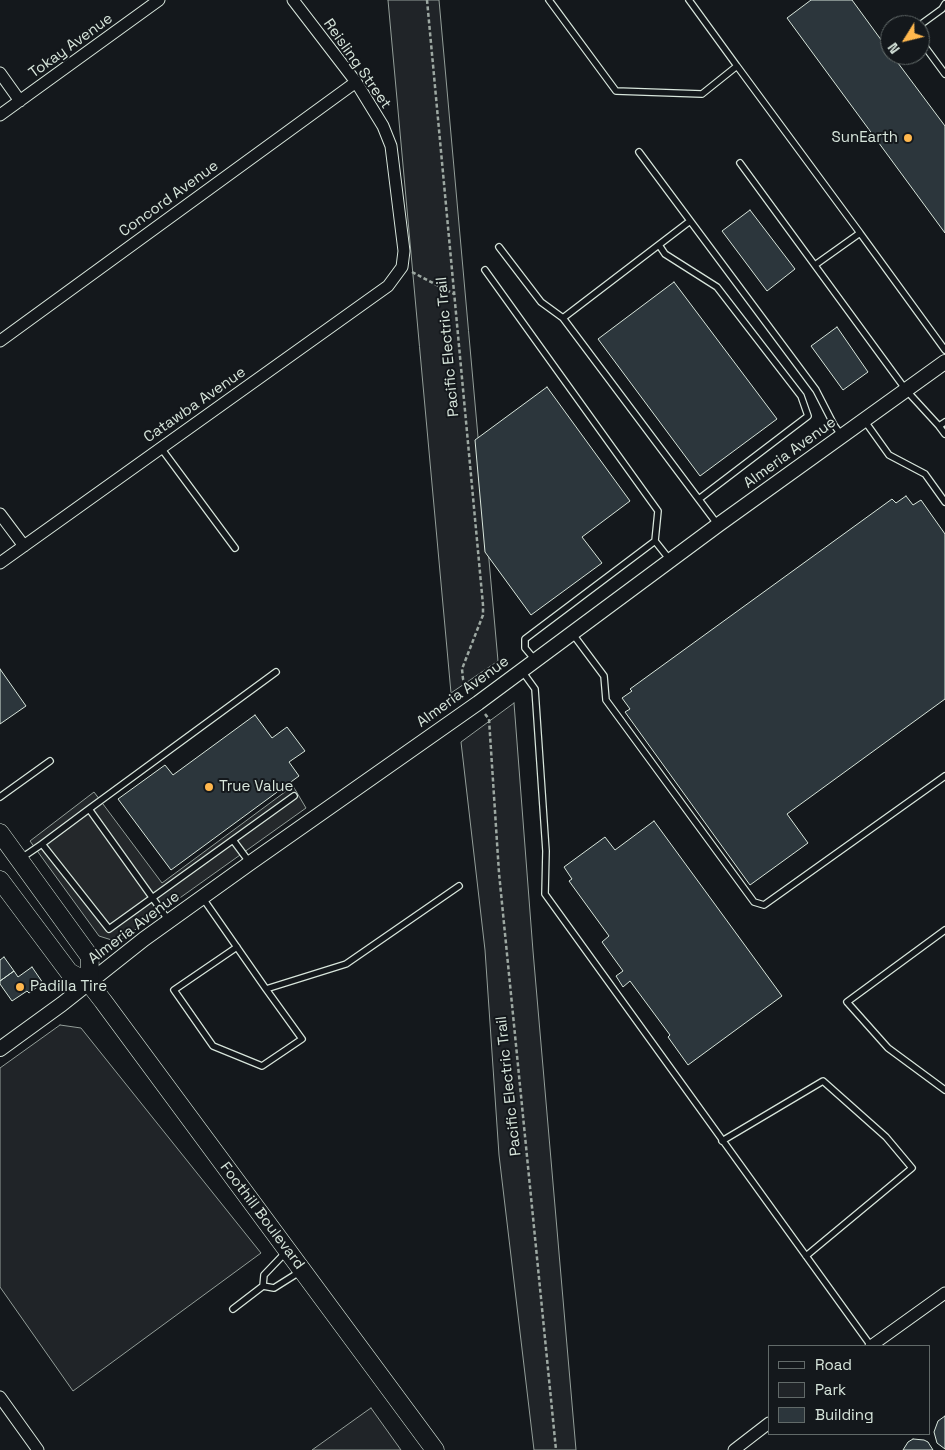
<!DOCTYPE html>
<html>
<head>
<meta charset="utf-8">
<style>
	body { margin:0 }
	#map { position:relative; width:945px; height:1450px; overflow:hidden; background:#14181c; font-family:"Space Grotesk",sans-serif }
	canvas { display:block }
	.legend { position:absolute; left:768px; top:1345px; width:162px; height:90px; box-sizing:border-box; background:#14181c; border:1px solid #626a69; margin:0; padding:6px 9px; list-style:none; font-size:15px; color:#d8e6dc }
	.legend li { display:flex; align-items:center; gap:10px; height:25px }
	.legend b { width:25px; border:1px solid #626a69 }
	.north { position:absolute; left:880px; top:15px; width:50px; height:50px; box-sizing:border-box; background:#14181c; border:1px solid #626a69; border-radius:50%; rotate:234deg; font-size:14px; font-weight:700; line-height:20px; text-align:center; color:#d8e6dc }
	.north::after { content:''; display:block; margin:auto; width:18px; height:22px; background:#ffb74d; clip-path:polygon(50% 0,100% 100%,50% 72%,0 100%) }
</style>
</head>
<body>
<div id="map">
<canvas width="945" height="1450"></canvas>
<ul class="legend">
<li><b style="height:6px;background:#14181c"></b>Road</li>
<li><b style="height:14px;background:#202428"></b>Park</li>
<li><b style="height:14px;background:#2c363c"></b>Building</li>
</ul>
<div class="north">N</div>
</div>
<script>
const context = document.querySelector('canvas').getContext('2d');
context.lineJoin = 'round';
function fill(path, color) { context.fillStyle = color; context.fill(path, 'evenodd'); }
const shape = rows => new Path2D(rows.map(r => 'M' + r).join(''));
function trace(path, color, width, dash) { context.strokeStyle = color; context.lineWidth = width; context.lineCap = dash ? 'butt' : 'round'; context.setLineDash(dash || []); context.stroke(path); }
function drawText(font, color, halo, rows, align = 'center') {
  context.font = font + ' "Space Grotesk",sans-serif'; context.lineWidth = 4; context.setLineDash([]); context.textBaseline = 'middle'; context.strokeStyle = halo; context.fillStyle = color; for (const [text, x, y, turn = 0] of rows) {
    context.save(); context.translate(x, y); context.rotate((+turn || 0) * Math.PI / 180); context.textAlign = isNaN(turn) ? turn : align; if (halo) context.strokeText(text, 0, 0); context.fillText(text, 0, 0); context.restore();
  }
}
const green = shape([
	[388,0,439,0,498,661,451,693,388,0],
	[514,703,533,951,576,1450,534,1450,499,1155,485,950,461,742,514,703],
	[60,1025,81,1028,261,1253,73,1391,0,1287,0,1068,60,1025],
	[371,1408,401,1450,312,1450,368,1410,371,1408]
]);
fill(green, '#202428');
trace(green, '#939e99', 1);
const parking = shape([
	[293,786,306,808,118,942,99,936,30,841,94,792,162,883,293,786]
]);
fill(parking, '#24282b');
trace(parking, '#939e99', 1);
const building = shape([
	[811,0,852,0,890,52,890,55,892,55,945,126,945,233,787,18,811,0],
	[750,210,795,269,767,291,722,231,750,210],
	[674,282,777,419,700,476,598,339,674,282],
	[837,327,868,372,843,390,811,346,837,327],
	[547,387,630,501,582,537,602,563,531,615,485,552,475,440,547,387],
	[906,496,913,505,921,500,945,534,945,699,787,814,808,843,750,885,625,712,630,709,622,698,632,691,630,689,892,499,896,503,906,496],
	[0,669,26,706,0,724,0,669],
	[255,715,272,738,287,727,305,751,289,762,299,776,171,870,118,799,165,765,173,775,255,715],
	[654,821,782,996,688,1065,668,1037,670,1035,630,981,623,987,616,976,623,971,602,942,609,936,569,881,572,879,564,867,605,837,615,850,654,821],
	[4,957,14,971,0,981,0,960,4,957],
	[32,967,43,983,29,993,27,991,12,1001,0,984,0,981,14,971,18,977,32,967],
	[945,1416,945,1449,937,1443,934,1432,938,1421,945,1416],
	[913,1439,924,1440,928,1442,933,1450,903,1450,908,1442,913,1439]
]);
fill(building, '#2c363c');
trace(building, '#d8e6dc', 1);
const service = shape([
	[549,0,616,91,702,94,737,66,689,0],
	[920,25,942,9,945,4],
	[920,40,945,74],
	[737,66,860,233],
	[639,152,816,390,834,425,842,436],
	[740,163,906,390,939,426],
	[659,245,665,254,717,287,801,396,808,416,699,499],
	[499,247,541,302,563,318,718,525],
	[815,265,860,233,945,350],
	[485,270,658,511,655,541,670,560],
	[563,318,690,221],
	[864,420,889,455,925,474,945,502],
	[945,422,939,426,945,434],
	[161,448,235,548],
	[572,633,604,676,606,700,754,902,764,905,945,776],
	[535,660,525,648,525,639,655,541],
	[522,671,535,689,546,851,545,894,871,1346],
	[0,797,50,761],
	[89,809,276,672],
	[233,840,250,863],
	[42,844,89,809,169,921],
	[20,859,42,844,109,929,294,796],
	[202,897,266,989,346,964,459,886],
	[945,930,847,1002,888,1048,945,1090],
	[237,947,174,990,213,1046,262,1066,302,1039,266,989],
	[722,1141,823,1081,886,1137,912,1168,806,1256],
	[286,1252,264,1275,263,1286,274,1288,301,1271],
	[233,1309,263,1286]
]);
const minor = shape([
	[0,73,20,101],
	[0,115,159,0],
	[0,341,356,82],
	[0,514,24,546],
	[0,563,388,286,402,267,404,251,391,146,383,126,356,82,293,0],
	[871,1346,945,1293],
	[0,1397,38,1450],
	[734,1450,769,1423]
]);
const tertiary = shape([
	[0,1049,62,1004,144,939,250,863,478,703,718,525,945,362]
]);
const primary = shape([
	[0,833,90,957,89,983],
	[0,880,69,972,89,983,103,1001,435,1450]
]);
trace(service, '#d8e6dc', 8);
trace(minor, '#d8e6dc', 13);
trace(tertiary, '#d8e6dc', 16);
trace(primary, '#d8e6dc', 19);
trace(shape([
	[427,0,483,605,483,615,462,669,463,679,470,693],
	[412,272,454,294],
	[485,714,489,719,499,873,556,1450]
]), '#9da8a2', 2.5, [4, 2.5]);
trace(service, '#14181c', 5.5);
trace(minor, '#14181c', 11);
trace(tertiary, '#14181c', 14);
trace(primary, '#14181c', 18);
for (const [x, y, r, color] of [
	[908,138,5,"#ffb74d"],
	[209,787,5,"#ffb74d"],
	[20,987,5,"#ffb74d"]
]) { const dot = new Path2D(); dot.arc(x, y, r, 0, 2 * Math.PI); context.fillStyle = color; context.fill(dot); trace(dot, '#14181c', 2); }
drawText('15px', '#d8e6dc', '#14181c', [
	["Tokay Avenue",71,46,-36],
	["Reisling Street",357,64,55],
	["Concord Avenue",169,199,-36],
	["Pacific Electric Trail",448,347,-95],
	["Catawba Avenue",195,405,-35],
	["Almeria Avenue",790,453,-36],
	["Almeria Avenue",463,692,-36],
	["Almeria Avenue",134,928,-37],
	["Pacific Electric Trail",509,1086,-96],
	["Foothill Boulevard",262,1216,53]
]);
drawText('15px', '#d8e6dc', '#14181c', [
	["SunEarth",898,138,"right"],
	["True Value",219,787],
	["Padilla Tire",30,987]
], 'left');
</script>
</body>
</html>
